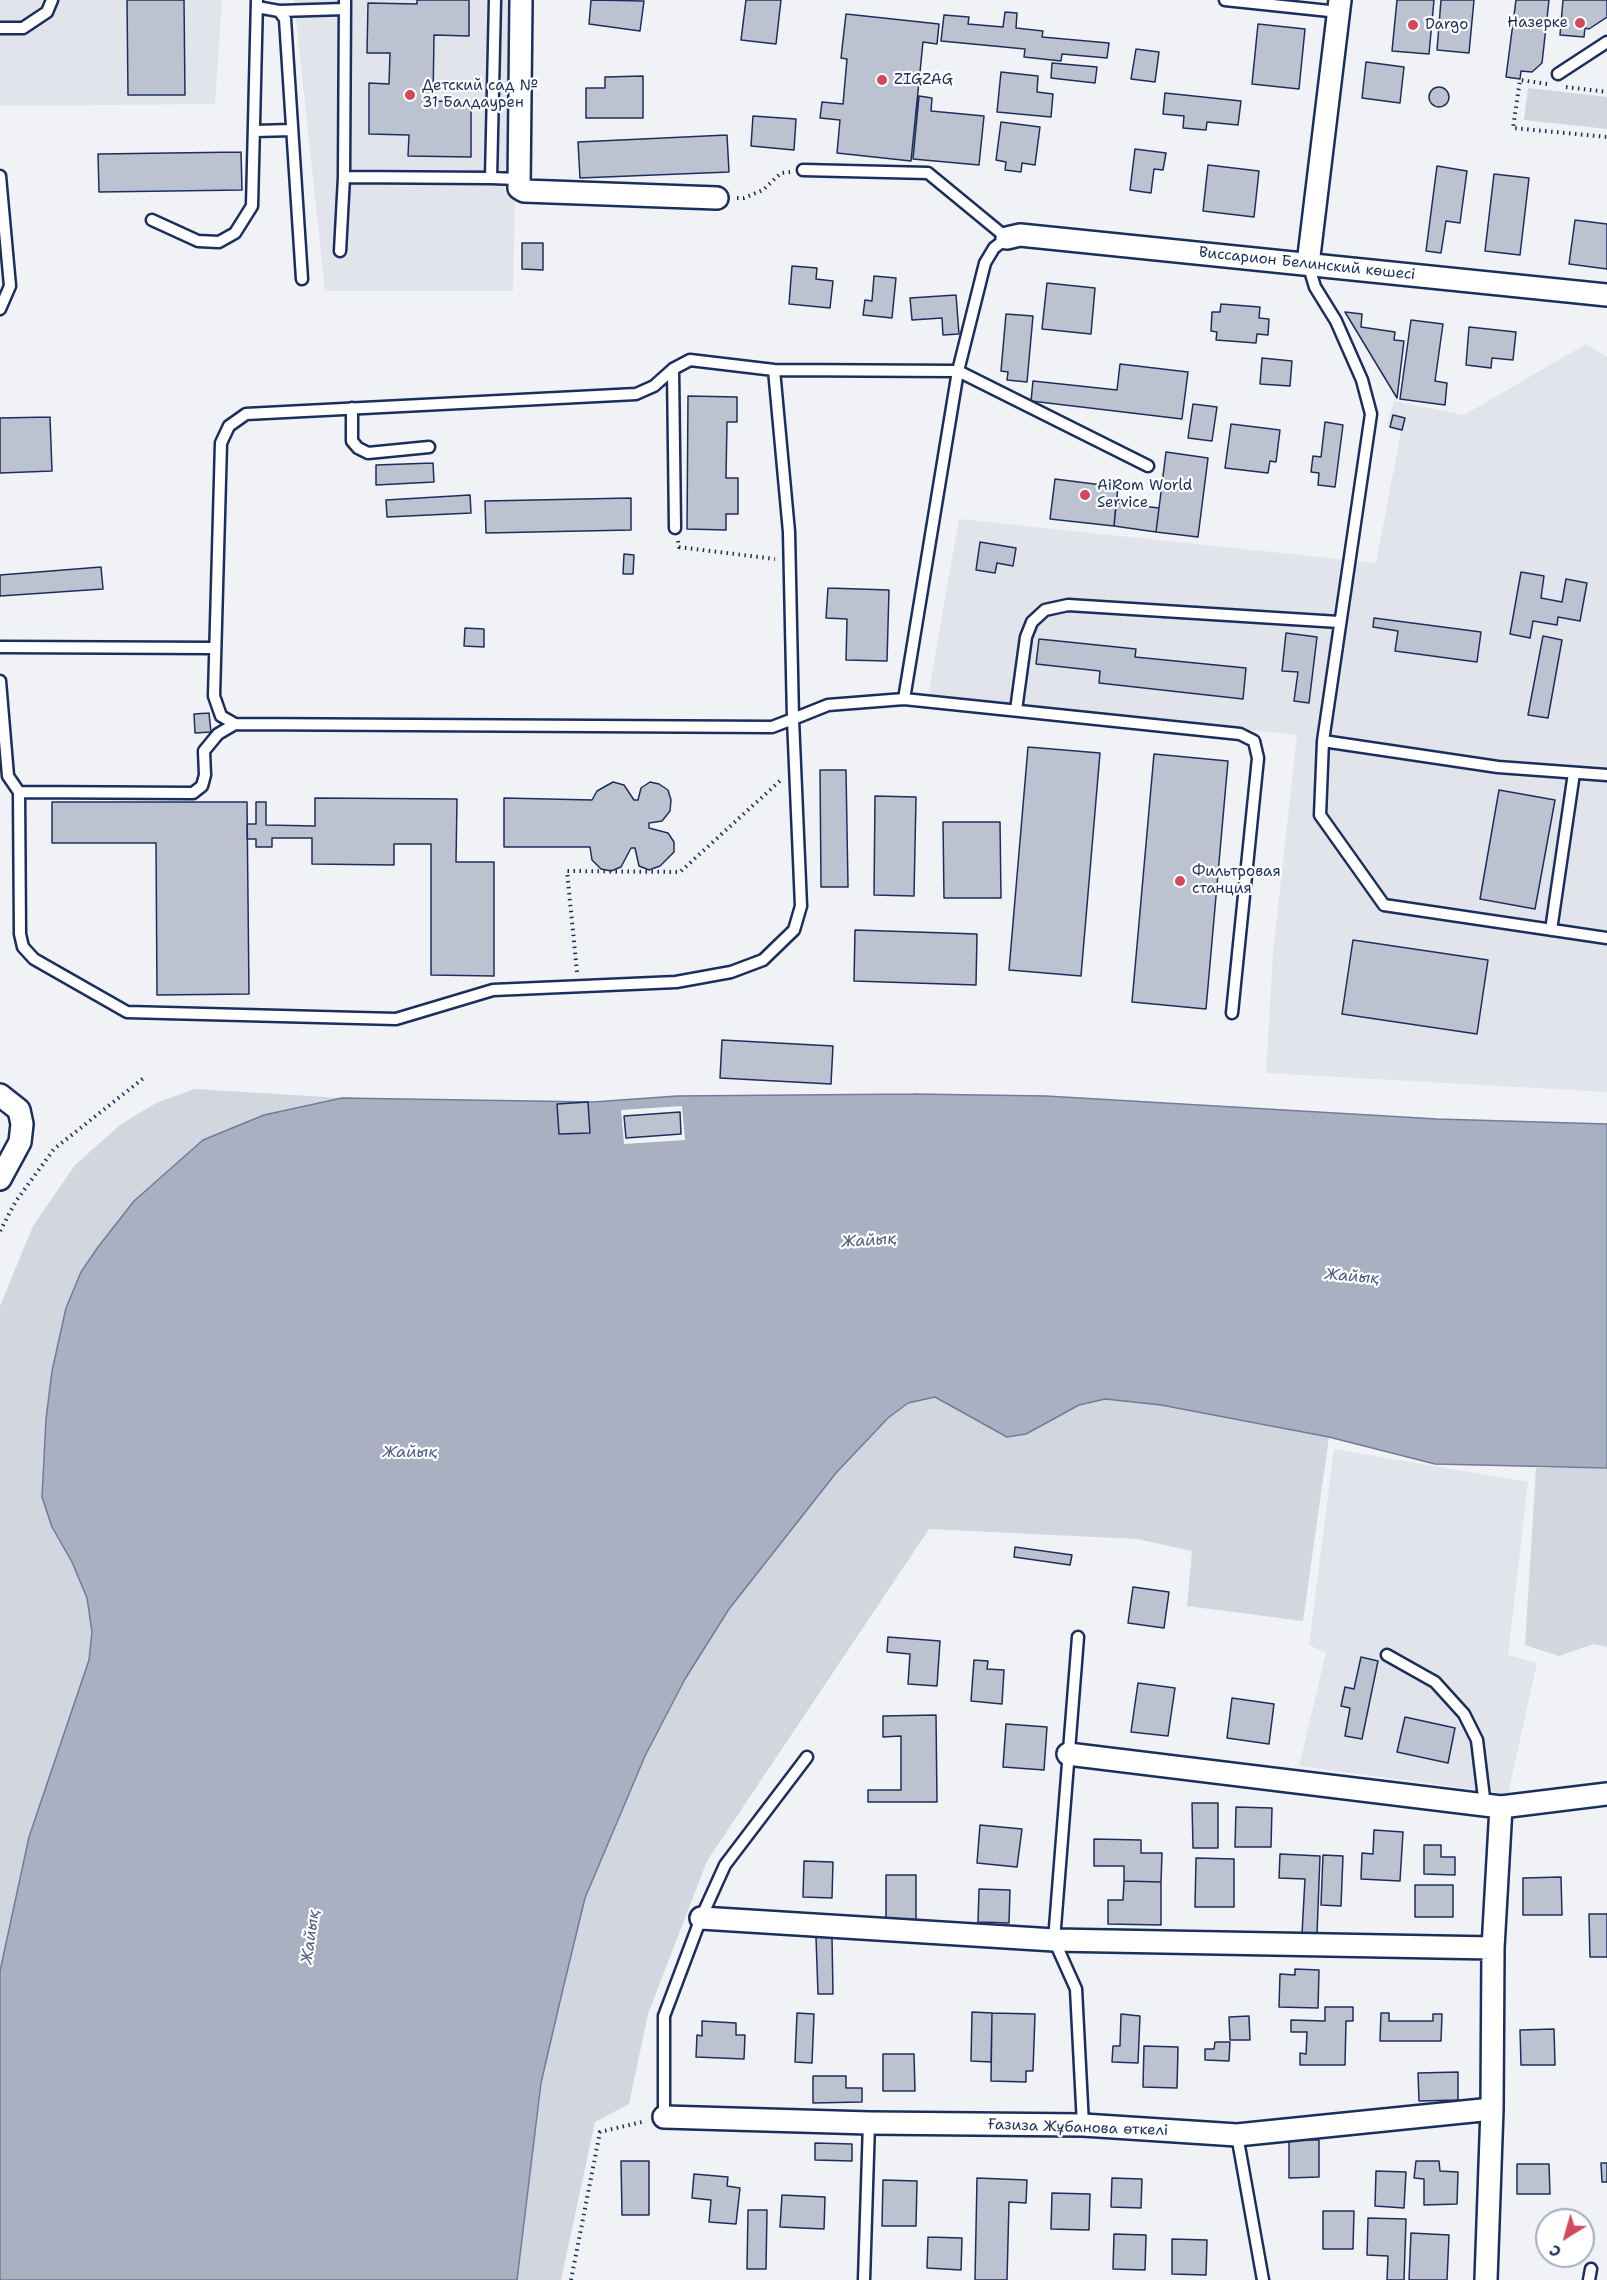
<!DOCTYPE html>
<html>
<head>
<meta charset="utf-8">
<style>
	body { margin:0 }
	#map { position:relative; width:1607px; height:2280px; overflow:hidden; background:#f1f2f5; font-family:"Shantell Sans",sans-serif }
	canvas { display:block }
	.north { position:absolute; left:1535px; top:2208px; width:60px; height:60px; box-sizing:border-box; background:#fff; border:2px solid #a4acbf; border-radius:50%; rotate:217deg; font-size:16px; font-weight:700; line-height:24px; text-align:center; color:#1b2f5e }
	.north::after { content:''; display:block; margin:auto; width:21px; height:27px; background:#d1495b; clip-path:polygon(50% 0,100% 100%,50% 72%,0 100%) }
</style>
</head>
<body>
<div id="map">
<canvas width="1607" height="2280"></canvas>
<div class="north">С</div>
</div>
<script>
const context = document.querySelector('canvas').getContext('2d');
context.lineJoin = 'round';
function fill(path, color) { context.fillStyle = color; context.fill(path, 'evenodd'); }
const shape = rows => new Path2D(rows.map(r => 'M' + r).join(''));
function trace(path, color, width, dash) { context.strokeStyle = color; context.lineWidth = width; context.lineCap = dash ? 'butt' : 'round'; context.setLineDash(dash || []); context.stroke(path); }
function drawText(font, color, halo, rows, align = 'center') {
  context.font = font + ' "Shantell Sans",sans-serif'; context.lineWidth = 4.5; context.setLineDash([]); context.textBaseline = 'middle'; context.strokeStyle = halo; context.fillStyle = color; for (const [text, x, y, turn = 0] of rows) {
    context.save(); context.translate(x, y); context.rotate((+turn || 0) * Math.PI / 180); context.textAlign = isNaN(turn) ? turn : align; if (halo) context.strokeText(text, 0, 0); context.fillText(text, 0, 0); context.restore();
  }
}
fill(shape([
	[0,0,222,0,215,104,0,106],
	[294,0,519,0,513,291,325,291],
	[1586,344,1607,357,1607,1092,1266,1073,1273,953,1297,735,928,696,959,519,1376,563,1401,432,1387,427,1394,401,1464,415],
	[1334,1449,1528,1482,1508,1655,1537,1663,1508,1794,1299,1766,1326,1653,1309,1645]
]), '#e1e4ea');
fill(shape([
	[1528,88,1607,97,1607,129,1524,120],
	[195,1089,342,1098,264,1115,203,1140,134,1201,81,1272,66,1308,52,1371,42,1497,52,1527,72,1561,87,1598,92,1632,89,1660,29,1837,0,1971,0,1306,33,1226,75,1165,120,1125,156,1103],
	[935,1397,1007,1437,1026,1434,1079,1405,1105,1399,1161,1405,1329,1437,1303,1621,1187,1606,1192,1551,1137,1539,929,1529,707,1861,648,2014,629,2104,595,2122,561,2280,517,2280,541,2083,561,1997,585,1898,645,1755,685,1679,729,1609,836,1473,888,1418,908,1403],
	[1536,1468,1607,1468,1607,1647,1594,1644,1559,1656,1525,1645]
]), '#d2d6df');
const water = shape([
	[914,1094,1046,1096,1437,1119,1607,1124,1607,1468,1435,1464,1329,1437,1161,1405,1105,1399,1079,1405,1026,1434,1007,1437,935,1397,908,1403,888,1418,836,1473,729,1609,685,1679,645,1756,585,1898,561,1997,541,2083,517,2280,0,2280,0,1971,29,1837,89,1660,92,1632,87,1598,72,1562,52,1527,42,1497,46,1419,52,1371,66,1308,81,1272,98,1247,134,1201,203,1140,264,1115,342,1098,593,1102,677,1096,914,1094]
]);
fill(water, '#a8b0c2');
trace(water, '#707c9a', 1.5);
fill(shape([
	[682,1106,685,1140,624,1144,621,1110]
]), '#f1f2f5');
const building = shape([
	[127,0,184,0,185,95,128,95,127,0],
	[417,0,469,0,469,36,434,35,433,101,471,102,471,157,408,156,409,135,369,134,369,83,389,84,390,53,367,53,368,3,417,4,417,0],
	[591,0,644,1,640,31,589,24,591,0],
	[746,0,781,0,776,44,741,40,746,0],
	[1397,0,1434,0,1429,54,1392,51,1397,0],
	[1441,0,1474,0,1469,53,1437,50,1441,0],
	[1516,0,1549,0,1542,63,1532,72,1521,71,1520,79,1506,77,1516,0],
	[1563,0,1607,0,1607,17,1589,29,1585,28,1584,37,1560,35,1563,0],
	[1005,12,1017,13,1016,28,1043,31,1042,37,1109,43,1107,58,1062,54,1061,61,1024,57,1025,49,941,41,944,15,969,17,968,24,1003,27,1005,12],
	[846,14,939,24,937,44,923,42,911,161,837,153,840,120,820,118,822,102,843,104,847,59,841,58,846,14],
	[1258,24,1305,29,1299,89,1252,84,1258,24],
	[1136,49,1159,52,1155,82,1131,79,1136,49],
	[1366,62,1404,67,1400,103,1362,98,1366,62],
	[1052,63,1097,67,1095,83,1051,78,1052,63],
	[1001,72,1038,76,1037,92,1053,94,1051,117,997,112,1001,72],
	[643,76,643,118,586,118,586,88,605,88,605,77,643,76],
	'1429 97a10 10 0 1 1 20 0a10 10 0 1 1-20 0Z',
	[1165,93,1241,101,1238,125,1207,122,1206,130,1183,128,1184,116,1163,114,1165,93],
	[919,96,932,98,931,111,984,116,979,165,913,159,919,96],
	[753,116,796,119,794,150,751,146,753,116],
	[1001,122,1040,127,1035,165,1022,163,1021,172,1005,170,1006,162,996,160,1001,122],
	[727,135,729,172,580,178,578,142,727,135],
	[1135,149,1166,153,1163,170,1154,169,1151,193,1130,190,1135,149],
	[241,152,242,190,99,192,98,154,241,152],
	[1208,165,1259,171,1254,217,1203,211,1208,165],
	[1437,166,1467,171,1460,223,1446,221,1441,253,1426,251,1437,166],
	[1494,174,1529,178,1520,255,1485,251,1494,174],
	[1575,220,1607,224,1607,269,1569,264,1575,220],
	[522,243,543,243,543,270,522,269,522,243],
	[792,266,817,268,816,279,833,281,830,308,789,304,792,266],
	[874,276,896,278,892,318,863,315,865,300,872,301,874,276],
	[1047,283,1095,288,1091,334,1042,329,1047,283],
	[956,295,959,334,943,335,942,318,912,320,910,298,956,295],
	[1221,304,1260,307,1259,318,1269,319,1268,335,1257,334,1256,343,1216,340,1217,332,1211,331,1212,312,1220,312,1221,304],
	[1345,312,1362,314,1361,327,1395,332,1394,340,1404,341,1397,398,1345,312],
	[1006,314,1033,316,1027,382,1007,380,1008,372,1001,371,1006,314],
	[1411,320,1443,324,1435,381,1447,383,1445,405,1400,399,1411,320],
	[1469,327,1516,332,1513,360,1492,358,1491,368,1466,365,1469,327],
	[1262,358,1292,361,1290,386,1260,384,1262,358],
	[1120,364,1188,372,1182,419,1031,401,1033,381,1117,390,1120,364],
	[688,396,737,397,737,422,727,422,726,478,738,478,738,514,726,514,726,530,687,529,688,396],
	[1193,404,1217,407,1212,441,1188,438,1193,404],
	[1393,415,1405,418,1402,430,1390,427,1393,415],
	[50,417,52,471,0,473,0,418,50,417],
	[1325,422,1343,425,1335,487,1318,485,1319,473,1311,472,1313,456,1321,457,1325,422],
	[1231,424,1280,430,1276,462,1270,461,1268,473,1225,468,1231,424],
	[1166,452,1208,458,1198,537,1156,532,1166,452],
	[433,463,434,482,376,485,376,465,433,463],
	[1055,479,1118,487,1114,526,1050,519,1055,479],
	[470,495,471,513,387,517,386,500,470,495],
	[631,498,631,530,486,533,485,501,631,498],
	[1116,503,1159,508,1156,532,1114,526,1116,503],
	[980,542,1016,548,1013,566,997,563,995,573,976,570,980,542],
	[624,554,634,555,633,574,623,574,624,554],
	[101,567,103,589,0,596,0,575,101,567],
	[1521,572,1544,576,1541,598,1562,602,1566,579,1587,583,1580,621,1558,617,1557,625,1533,621,1530,638,1510,634,1521,572],
	[828,588,889,590,887,661,846,660,847,619,826,618,828,588],
	[1374,618,1481,632,1477,662,1395,651,1398,631,1373,627,1374,618],
	[465,628,484,629,484,647,464,646,465,628],
	[1286,633,1317,637,1309,703,1294,701,1298,672,1282,671,1286,633],
	[1543,636,1562,640,1548,718,1528,715,1543,636],
	[1039,639,1136,649,1135,657,1246,668,1243,699,1099,683,1100,671,1036,664,1039,639],
	[209,713,211,732,195,733,194,714,209,713],
	[1028,747,1100,753,1081,976,1009,970,1028,747],
	[1154,754,1228,761,1206,1009,1132,1002,1154,754],
	[820,770,846,770,848,887,821,887,820,770],
	[613,782,624,785,634,800,638,800,641,788,650,782,659,784,668,790,671,800,670,811,662,821,649,823,649,828,668,833,674,842,674,852,660,866,649,870,639,866,635,848,631,848,621,867,611,871,601,869,592,860,590,847,504,847,504,798,592,800,597,791,613,782],
	[1499,790,1555,800,1535,909,1480,899,1499,790],
	[875,796,916,797,914,896,874,895,875,796],
	[315,798,457,799,456,862,494,862,494,976,431,975,431,844,394,844,394,865,312,864,312,838,272,838,272,847,256,847,256,839,247,839,247,824,256,824,256,802,266,802,266,825,315,826,315,798],
	[52,802,247,802,249,994,157,995,156,843,52,843,52,802],
	[943,822,1000,822,1001,898,944,898,943,822],
	[855,930,977,934,976,985,854,981,855,930],
	[1353,940,1488,960,1477,1034,1342,1014,1353,940],
	[722,1040,833,1046,831,1084,720,1078,722,1040],
	[588,1102,590,1133,559,1134,557,1104,588,1102],
	[680,1112,681,1134,626,1138,624,1116,680,1112],
	[1015,1547,1072,1555,1070,1565,1014,1557,1015,1547],
	[1133,1587,1169,1592,1164,1628,1128,1623,1133,1587],
	[888,1637,940,1641,937,1686,908,1684,910,1654,887,1652,888,1637],
	[1361,1657,1378,1661,1362,1739,1345,1736,1350,1708,1341,1706,1345,1687,1354,1689,1361,1657],
	[974,1660,988,1661,987,1669,1004,1670,1002,1704,971,1701,974,1660],
	[1138,1683,1175,1688,1168,1736,1131,1732,1138,1683],
	[1232,1698,1274,1704,1269,1744,1227,1738,1232,1698],
	[936,1715,937,1802,868,1802,868,1790,901,1790,901,1736,883,1737,883,1716,936,1715],
	[1405,1717,1455,1728,1448,1763,1397,1752,1405,1717],
	[1006,1724,1047,1727,1044,1770,1003,1767,1006,1724],
	[1192,1803,1218,1803,1218,1848,1193,1848,1192,1803],
	[1236,1807,1272,1808,1271,1847,1235,1847,1236,1807],
	[980,1825,1022,1829,1017,1867,977,1863,980,1825],
	[1374,1830,1403,1832,1400,1881,1361,1879,1362,1853,1373,1854,1374,1830],
	[1094,1839,1141,1840,1141,1853,1162,1853,1161,1882,1124,1881,1124,1866,1094,1866,1094,1839],
	[1424,1845,1441,1845,1441,1857,1455,1857,1455,1875,1424,1874,1424,1845],
	[1280,1854,1320,1856,1317,1934,1302,1934,1305,1879,1279,1878,1280,1854],
	[1323,1855,1343,1856,1341,1906,1321,1905,1323,1855],
	[1196,1858,1234,1859,1234,1907,1195,1907,1196,1858],
	[804,1861,833,1862,832,1898,803,1897,804,1861],
	[886,1875,916,1875,916,1920,886,1920,886,1875],
	[1561,1877,1562,1915,1523,1915,1523,1878,1561,1877],
	[1124,1881,1161,1882,1161,1925,1108,1924,1108,1900,1123,1900,1124,1881],
	[1415,1885,1453,1885,1453,1917,1415,1917,1415,1885],
	[979,1889,1010,1890,1009,1923,978,1922,979,1889],
	[1589,1914,1607,1914,1607,1957,1590,1957,1589,1914],
	[816,1937,832,1937,833,1994,818,1994,816,1937],
	[1295,1969,1319,1970,1318,2008,1279,2007,1280,1974,1295,1975,1295,1969],
	[1325,2007,1353,2007,1353,2021,1346,2021,1345,2065,1300,2065,1300,2053,1306,2054,1307,2032,1291,2032,1291,2020,1325,2021,1325,2007],
	[972,2012,992,2013,991,2062,971,2061,972,2012],
	[797,2013,814,2014,812,2063,795,2062,797,2013],
	[992,2013,1035,2014,1033,2071,1026,2071,1026,2082,991,2081,992,2013],
	[1381,2013,1389,2013,1389,2021,1433,2021,1433,2014,1442,2014,1441,2041,1380,2041,1381,2013],
	[1121,2014,1140,2016,1138,2063,1112,2062,1113,2046,1120,2046,1121,2014],
	[1249,2016,1250,2040,1230,2040,1229,2017,1249,2016],
	[702,2021,736,2023,736,2035,745,2035,744,2059,696,2057,697,2035,702,2036,702,2021],
	[1554,2029,1555,2065,1521,2065,1520,2030,1554,2029],
	[1215,2042,1230,2042,1229,2061,1205,2060,1205,2049,1214,2049,1215,2042],
	[1144,2046,1178,2047,1177,2088,1143,2087,1144,2046],
	[883,2054,914,2054,915,2091,883,2091,883,2054],
	[1458,2072,1458,2100,1419,2101,1418,2073,1458,2072],
	[813,2076,846,2076,846,2088,862,2088,862,2102,813,2103,813,2076],
	[1289,2140,1319,2140,1319,2177,1289,2178,1289,2140],
	[815,2143,852,2144,852,2161,815,2160,815,2143],
	[621,2161,649,2161,649,2215,622,2215,621,2161],
	[1416,2161,1439,2161,1440,2171,1458,2172,1457,2204,1424,2205,1424,2179,1414,2178,1416,2161],
	[1601,2163,1607,2163,1607,2182,1602,2182,1601,2163],
	[1517,2164,1549,2164,1550,2194,1517,2194,1517,2164],
	[1376,2171,1406,2172,1404,2208,1375,2206,1376,2171],
	[694,2174,728,2177,727,2186,740,2188,736,2224,709,2222,711,2200,692,2198,694,2174],
	[977,2178,1027,2180,1026,2203,1009,2202,1007,2280,975,2280,977,2178],
	[1112,2178,1142,2179,1141,2208,1111,2207,1112,2178],
	[883,2180,917,2181,916,2226,882,2226,883,2180],
	[1052,2193,1090,2194,1089,2230,1051,2229,1052,2193],
	[782,2195,825,2197,824,2229,780,2227,782,2195],
	[748,2210,767,2210,766,2269,747,2269,748,2210],
	[1323,2211,1354,2211,1353,2249,1323,2249,1323,2211],
	[1368,2218,1406,2219,1404,2280,1387,2280,1388,2256,1367,2255,1368,2218],
	[1411,2233,1449,2235,1447,2280,1409,2280,1411,2233],
	[1114,2234,1146,2235,1145,2270,1113,2269,1114,2234],
	[928,2237,962,2238,961,2270,927,2268,928,2237],
	[1172,2239,1207,2240,1206,2275,1172,2274,1172,2239]
]);
fill(building, '#bcc2d0');
trace(building, '#1b2f5e', 1.5);
const lane = shape([
	[345,0,344,177,491,178,495,0],
	[1225,0,1339,12],
	[257,7,279,11,285,19,302,279],
	[279,11,345,9],
	[0,28,23,28,47,12,52,0],
	[1558,74,1607,42],
	[255,131,292,130],
	[803,170,928,173,1007,238,994,248,985,263,958,371,904,699],
	[0,176,10,286,0,309],
	[491,178,518,179],
	[152,220,198,241,219,242,235,233,252,206,257,0],
	[340,251,344,177],
	[1308,264,1315,287,1336,321,1362,380,1371,414,1323,741,1320,815,1384,905,1607,938],
	[673,369,675,528],
	[774,370,789,532,793,719,772,727,235,724,221,716,214,696,221,443,229,426,246,414,636,394,654,386,673,369,690,360,774,370,958,371,1148,466],
	[352,408,352,441,358,448,368,453,429,447],
	[0,647,215,648],
	[0,681,8,776,19,792,20,934,23,947,34,959,127,1012,396,1019,493,990,676,982,731,972,763,960,794,930,801,906,793,719,828,705,904,699,1240,734,1254,741,1258,758,1232,1013],
	[1016,710,1026,637,1032,622,1045,610,1068,605,1339,622],
	[1323,741,1498,767,1607,775],
	[19,792,193,793,202,786,205,775,204,751,218,734,235,724],
	[1551,930,1574,773],
	[1078,1637,1054,1940,1076,1989,1083,2125],
	[1387,1655,1435,1682,1464,1714,1477,1740,1485,1806],
	[664,2117,664,2016,701,1918,725,1865,807,1757],
	[1237,2135,1263,2280],
	[864,2280,869,2123],
	[1589,2280,1591,2269]
]);
const street = shape([
	[521,0,519,188,524,191,717,198],
	[1007,238,1020,235,1607,295],
	[1308,264,1340,0],
	[0,1095,19,1110,22,1124,20,1142,0,1179],
	[1068,1754,1501,1807,1607,1794],
	[701,1918,1054,1940,1493,1948],
	[664,2117,869,2123,1083,2125,1237,2135,1492,2109],
	[1486,2280,1492,2109,1493,1948,1501,1807]
]);
trace(lane, '#1b2f5e', 15);
trace(street, '#1b2f5e', 26);
trace(shape([
	[1547,84,1520,80,1513,128,1607,137],
	[1566,87,1607,92],
	[737,198,744,198,763,190,781,173,790,172],
	[678,541,679,547,775,559],
	[577,972,567,871,680,872,782,779],
	[0,1231,16,1201,54,1149,145,1077],
	[571,2280,600,2132,646,2121]
]), '#1b2f5e', 4, [1.5, 4.5]);
trace(lane, '#fff', 10);
trace(street, '#fff', 21);
for (const [x, y, r, color] of [
	[1580,23,6,"#d1495b"],
	[1413,25,6,"#d1495b"],
	[882,80,6,"#d1495b"],
	[410,95,6,"#d1495b"],
	[1085,495,6,"#d1495b"],
	[1180,881,6,"#d1495b"]
]) { const dot = new Path2D(); dot.arc(x, y, r, 0, 2 * Math.PI); context.fillStyle = color; context.fill(dot); trace(dot, '#fff', 2); }
drawText('15px', '#1b2f5e', '#fff', [
	["Назерке",1568,23,"right"],
	["Dargo",1425,25],
	["ZIGZAG",894,80],
	["Детский сад №",422,86],
	["31 Балдаурен",422,103],
	["AiRom World",1097,486],
	["Service",1097,503],
	["Фильтровая",1192,872],
	["станция",1192,889]
], 'left');
drawText('15px', '#1b2f5e', '#fff', [
	["Виссарион Белинский көшесі",1307,264,6],
	["Ғазиза Жұбанова өткелі",1078,2128,2]
]);
drawText('italic 16px', '#4c5c81', '#fff', [
	["Жайық",869,1241,-4],
	["Жайық",1352,1277,5],
	["Жайық",410,1453],
	["Жайық",311,1937,-82]
]);
</script>
</body>
</html>
